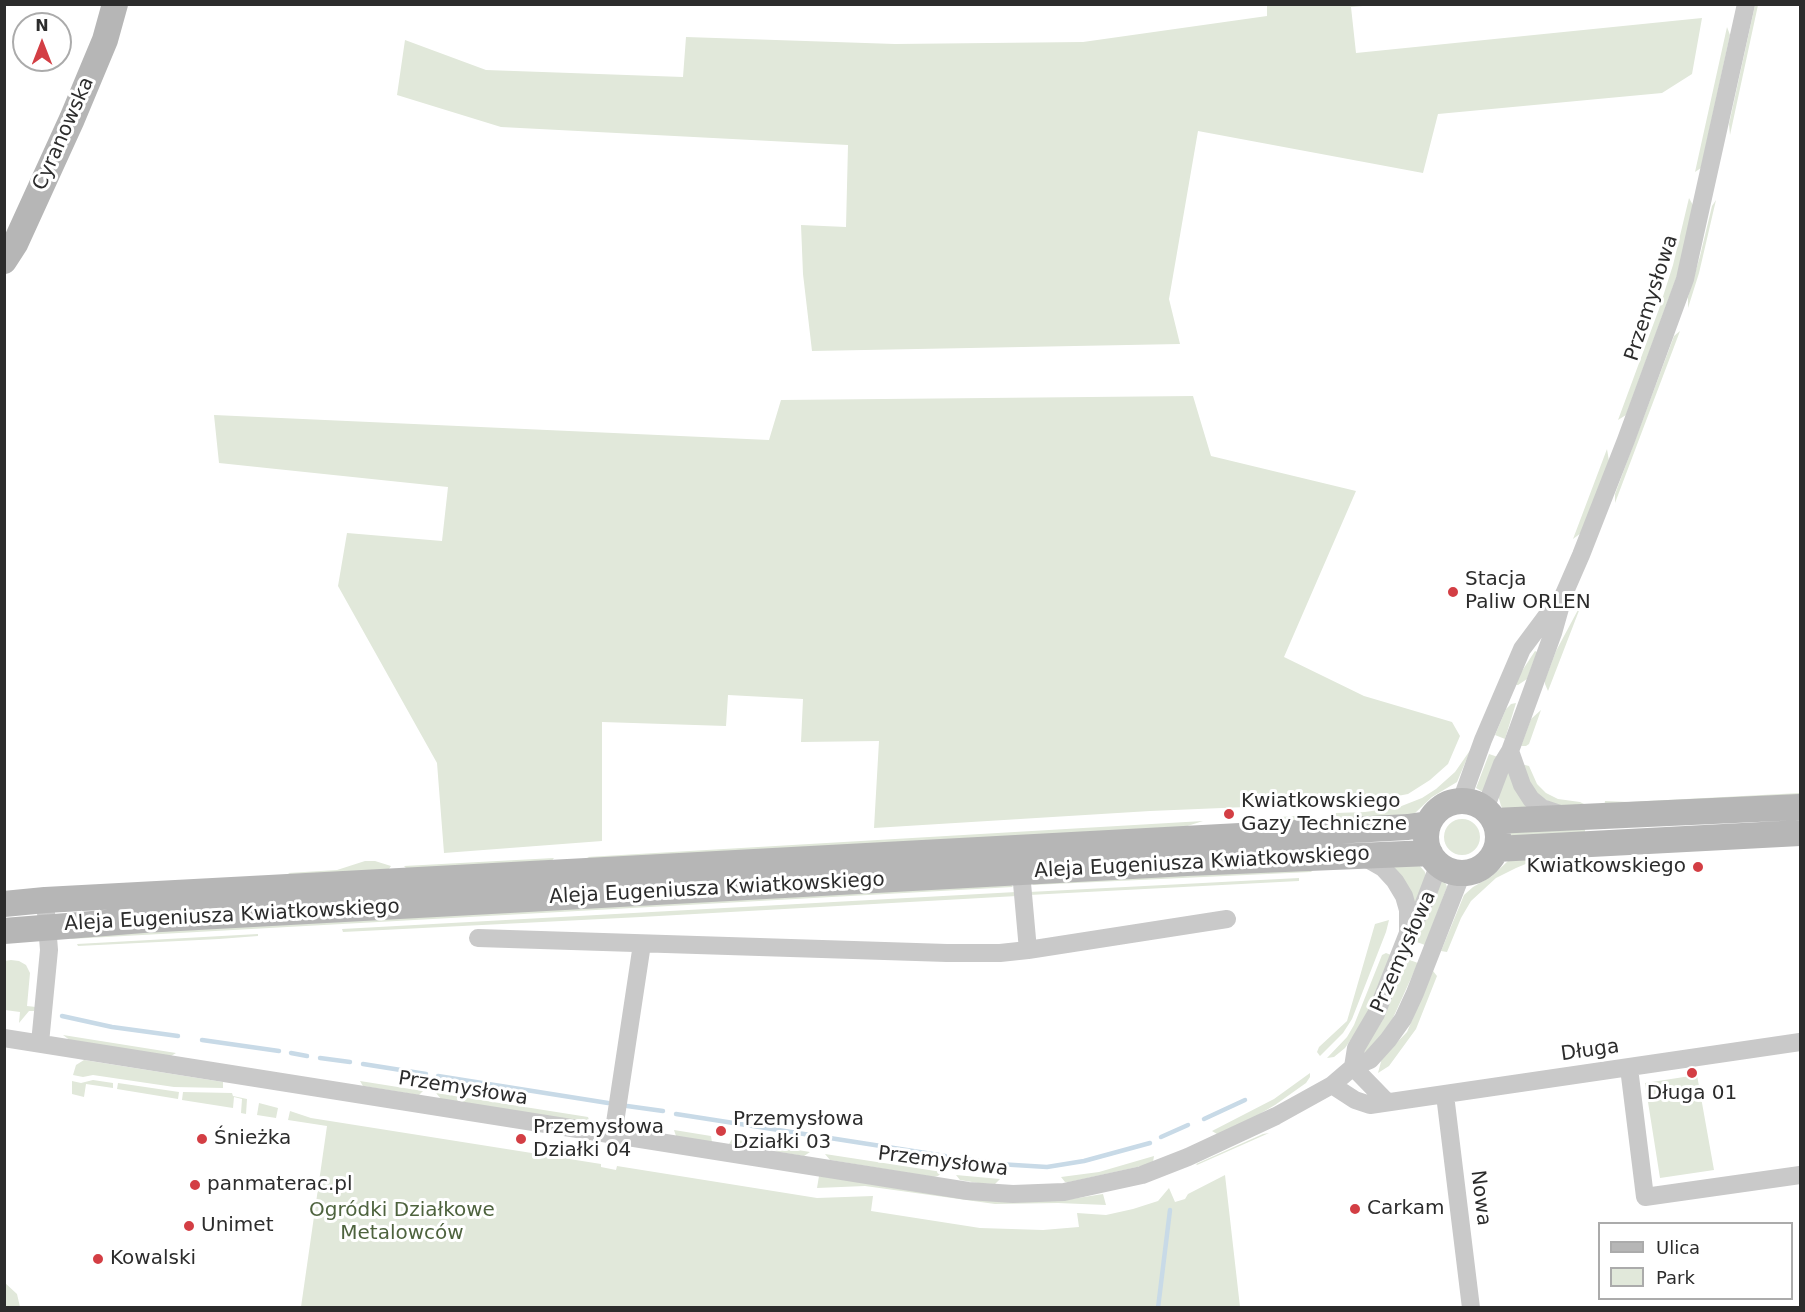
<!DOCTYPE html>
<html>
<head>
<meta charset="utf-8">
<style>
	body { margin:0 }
	#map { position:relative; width:1805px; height:1312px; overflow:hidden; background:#fff; font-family:"DejaVu Sans",sans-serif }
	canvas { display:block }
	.frame { position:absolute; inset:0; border:6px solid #2c2c2c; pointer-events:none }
	.legend { position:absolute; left:1598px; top:1222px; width:195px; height:78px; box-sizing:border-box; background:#fff; border:2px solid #ababab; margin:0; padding:8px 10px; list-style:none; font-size:18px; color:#2c2c2c }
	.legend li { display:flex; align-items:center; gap:12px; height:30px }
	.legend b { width:30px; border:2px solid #ababab }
	.north { position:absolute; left:12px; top:12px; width:60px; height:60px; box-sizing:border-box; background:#fff; border:2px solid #ababab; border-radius:50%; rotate:0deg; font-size:16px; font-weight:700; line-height:24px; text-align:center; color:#2c2c2c }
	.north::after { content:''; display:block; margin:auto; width:21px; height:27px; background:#d33e44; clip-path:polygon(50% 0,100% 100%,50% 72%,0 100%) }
</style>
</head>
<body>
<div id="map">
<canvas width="1805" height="1312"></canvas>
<div class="frame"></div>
<ul class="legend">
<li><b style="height:8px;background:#b6b6b6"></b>Ulica</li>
<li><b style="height:16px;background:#e1e8da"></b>Park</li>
</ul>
<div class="north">N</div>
</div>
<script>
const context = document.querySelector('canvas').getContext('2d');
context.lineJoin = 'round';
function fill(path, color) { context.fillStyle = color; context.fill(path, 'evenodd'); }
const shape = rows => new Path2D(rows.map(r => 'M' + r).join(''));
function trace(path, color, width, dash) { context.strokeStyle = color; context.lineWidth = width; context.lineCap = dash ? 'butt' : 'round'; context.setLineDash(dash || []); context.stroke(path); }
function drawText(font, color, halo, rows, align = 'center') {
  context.font = font + ' "DejaVu Sans",sans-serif'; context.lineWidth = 6; context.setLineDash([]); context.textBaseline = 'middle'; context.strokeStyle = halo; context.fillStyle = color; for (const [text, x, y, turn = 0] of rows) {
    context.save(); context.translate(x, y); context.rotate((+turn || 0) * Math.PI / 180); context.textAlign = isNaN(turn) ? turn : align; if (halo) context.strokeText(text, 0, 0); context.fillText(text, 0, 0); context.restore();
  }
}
fill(shape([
	[1267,5,1375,5,1351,7,1356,53,1702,18,1692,74,1662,93,1438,114,1423,173,1198,131,1169,299,1180,344,812,351,803,274,801,225,846,227,848,145,501,127,397,95,405,40,486,70,683,77,686,37,895,44,1083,42,1267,16],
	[1755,5,1758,5,1730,135,1729,124],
	[1727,27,1730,35,1701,168,1695,172],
	[1689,198,1694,207,1678,273,1626,415,1618,420,1659,309,1673,265],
	[1716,200,1699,273,1688,308,1688,297,1700,256,1712,206],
	[1680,331,1615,503,1615,494,1674,336],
	[1193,396,1211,456,1356,491,1284,657,1364,696,1452,722,1460,736,1448,764,1430,780,1408,794,1366,802,1150,811,874,828,879,741,801,742,803,699,728,695,726,726,602,722,602,841,444,853,437,763,338,586,347,533,442,541,448,487,219,463,214,415,769,440,781,400],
	[1607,449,1609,461,1581,533,1573,539],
	[1579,608,1580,608,1548,691,1545,684,1545,680,1556,651],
	[1535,651,1537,652,1527,679,1518,685,1516,685,1520,674],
	[1516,703,1505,739,1495,735,1506,709,1511,704],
	[1541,710,1529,744,1526,746,1521,746,1531,719],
	[1471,749,1457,782,1432,797,1414,814,1331,819,1336,813,1365,812,1399,807,1422,798,1436,789,1455,772],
	[1489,754,1498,757,1483,792,1476,788],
	[1521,764,1529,766,1537,784,1546,793,1558,799,1580,802,1584,804,1559,807,1537,795],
	[1506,767,1533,808,1504,810,1501,806,1498,795],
	[1800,793,1800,798,1604,808,1605,801,1629,802],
	[1310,815,1312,818,1313,823,1249,819],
	'1444 837a18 18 0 1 1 36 0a18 18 0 1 1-36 0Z',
	[1203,821,1178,829,595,861,587,857],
	[1585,826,1585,835,1511,837,1511,832],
	[1587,856,1585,858,1557,859,1528,863,1516,868,1496,878,1471,901,1461,918,1447,952,1441,951,1464,895,1473,887,1492,876,1509,860],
	[554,858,550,863,409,871,404,866],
	[365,861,375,861,391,866,387,872,294,877,288,873,337,870],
	[1390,863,1419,865,1425,872,1426,876,1416,906],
	[1313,870,1311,872,1032,885,1040,880],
	[1299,878,1299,881,1029,895,1029,892],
	[1441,881,1446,884,1447,887,1425,945,1414,941,1437,883],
	[1011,885,1013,887,70,939,77,935],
	[1016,892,1017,896,641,917,343,932,342,929],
	[1389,920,1386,932,1352,1019,1343,1033,1320,1056,1317,1052,1319,1047,1347,1021,1375,924],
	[258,934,258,936,219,939,78,946,77,944],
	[1386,953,1391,955,1365,1019,1345,1048,1334,1057,1327,1058,1347,1037,1354,1025,1382,955],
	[1407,959,1418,963,1393,1018,1372,1048,1362,1054,1382,1021],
	[11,960,19,961,26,965,30,973,27,1006,36,1007,34,1011,29,1011,19,1023,20,1012,5,1010,4,961],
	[1433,971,1437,976,1416,1029,1389,1066,1378,1073,1382,1058,1407,1032],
	[63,1035,176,1053,171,1056,71,1041],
	[84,1060,223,1082,223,1088,174,1087,93,1075,83,1077,73,1075,76,1065],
	[1310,1073,1310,1077,1306,1083,1275,1105,1246,1122,1217,1134,1212,1131,1274,1099],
	[1697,1075,1714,1170,1660,1178,1645,1083],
	[93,1080,113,1083,113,1088,86,1084,84,1097,72,1094,72,1081,81,1083],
	[360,1081,423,1091,419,1095,363,1086],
	[118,1083,179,1092,178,1099,117,1089],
	[183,1092,232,1093,233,1096,247,1099,246,1114,241,1113,242,1099,234,1097,233,1108,182,1100],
	[436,1093,588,1117,590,1123,441,1099],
	[259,1103,278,1108,276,1118,257,1115],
	[290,1111,311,1118,601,1164,601,1167,616,1170,617,1166,817,1198,873,1196,871,1211,980,1228,1043,1230,1079,1227,1077,1213,1106,1215,1133,1209,1158,1201,1169,1188,1175,1202,1185,1199,1188,1194,1225,1175,1240,1307,301,1307,327,1126,288,1120],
	[623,1123,661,1128,653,1133,628,1129],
	[674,1130,711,1136,712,1142,676,1136],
	[1269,1133,1197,1165,1196,1164,1263,1134],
	[732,1139,810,1152,804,1156,729,1144],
	[825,1154,942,1172,938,1176,934,1177,830,1160],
	[1154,1156,1153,1162,1142,1166,1069,1182,1065,1182,1061,1177,1099,1172],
	[956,1175,1000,1179,995,1184,978,1183,960,1180],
	[819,1176,1065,1200,1103,1194,1106,1205,1058,1203,995,1204,865,1186,817,1188],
	[4,1282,17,1294,20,1307,5,1307]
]), '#e1e8da');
trace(shape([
	[62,1016,112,1027,178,1036],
	[202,1040,279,1051],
	[291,1053,307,1056],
	[320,1058,350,1062],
	[363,1064,426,1074],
	[438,1076,608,1103],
	[627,1106,663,1111],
	[676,1114,945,1156],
	[1204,1119,1245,1100],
	[1161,1137,1188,1125],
	[959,1158,998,1164,1047,1167,1084,1161,1150,1143],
	[1158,1308,1170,1210]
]), '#c8dae7', 4.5);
trace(shape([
	[1510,751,1522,785,1531,799,1542,808,1563,815],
	[1461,801,1483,740,1522,649,1557,602],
	[1485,809,1502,764,1510,751,1553,633,1564,594,1581,555,1626,440,1685,279,1746,4],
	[1362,858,1369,860,1383,868,1395,881,1404,896,1408,910,1408,932],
	[478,938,947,953,1000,953,1028,950,1021,872],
	[1028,950,1227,919],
	[4,1038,968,1191,1013,1194,1064,1192,1142,1175,1188,1157,1276,1116,1332,1085,1353,1067,1370,1060,1388,1040,1403,1019,1415,993,1462,873],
	[40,1043,49,950,45,900],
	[1353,1067,1356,1048,1376,1014,1408,933,1421,911,1439,864],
	[1353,1067,1387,1102],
	[1629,1068,1645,1197,1800,1175],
	[1332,1085,1355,1100,1370,1105,1800,1042],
	[1445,1095,1471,1308],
	[613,1136,642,944]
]), '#c9c9c9', 18);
trace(shape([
	[4,261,15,244,72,119,105,40,115,4],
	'1426 837a36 36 0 1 1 72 0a36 36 0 1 1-72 0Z',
	[1494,821,1800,807],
	[1496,849,1800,833],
	[4,904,45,900,1408,827,1428,824],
	[4,931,143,920,1187,863,1430,853]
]), '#b6b6b6', 26);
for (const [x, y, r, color] of [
	[1453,592,6,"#d33e44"],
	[1229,814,6,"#d33e44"],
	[1698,867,6,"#d33e44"],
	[1692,1073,6,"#d33e44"],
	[721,1131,6,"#d33e44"],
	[202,1139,6,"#d33e44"],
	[521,1139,6,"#d33e44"],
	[195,1185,6,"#d33e44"],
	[1355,1209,6,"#d33e44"],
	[189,1226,6,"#d33e44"],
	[98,1259,6,"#d33e44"]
]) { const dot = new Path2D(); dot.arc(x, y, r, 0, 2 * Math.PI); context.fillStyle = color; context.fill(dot); trace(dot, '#fff', 2); }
drawText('20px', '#2c2c2c', '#fff', [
	["Cyranowska",64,134,-66],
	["Przemysłowa",1652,298,-72],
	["Aleja Eugeniusza Kwiatkowskiego",1202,863,-3],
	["Aleja Eugeniusza Kwiatkowskiego",717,889,-3],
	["Aleja Eugeniusza Kwiatkowskiego",232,916,-3],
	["Przemysłowa",1404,952,-66],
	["Długa",1590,1051,-8],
	["Przemysłowa",463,1089,9],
	["Przemysłowa",943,1162,7],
	["Nowa",1480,1198,83]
]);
drawText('20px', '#2c2c2c', '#fff', [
	["Stacja",1465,580],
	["Paliw ORLEN",1465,603],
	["Kwiatkowskiego",1241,802],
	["Gazy Techniczne",1241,825],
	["Kwiatkowskiego",1686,867,"right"],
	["Długa 01",1692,1094,"center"],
	["Przemysłowa",733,1120],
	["Działki 03",733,1143],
	["Przemysłowa",533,1128],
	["Działki 04",533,1151],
	["Śnieżka",214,1139],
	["panmaterac.pl",207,1185],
	["Carkam",1367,1209],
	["Unimet",201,1226],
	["Kowalski",110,1259]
], 'left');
drawText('20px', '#4e633e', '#fff', [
	["Ogródki Działkowe",402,1211],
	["Metalowców",402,1234]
]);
</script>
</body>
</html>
